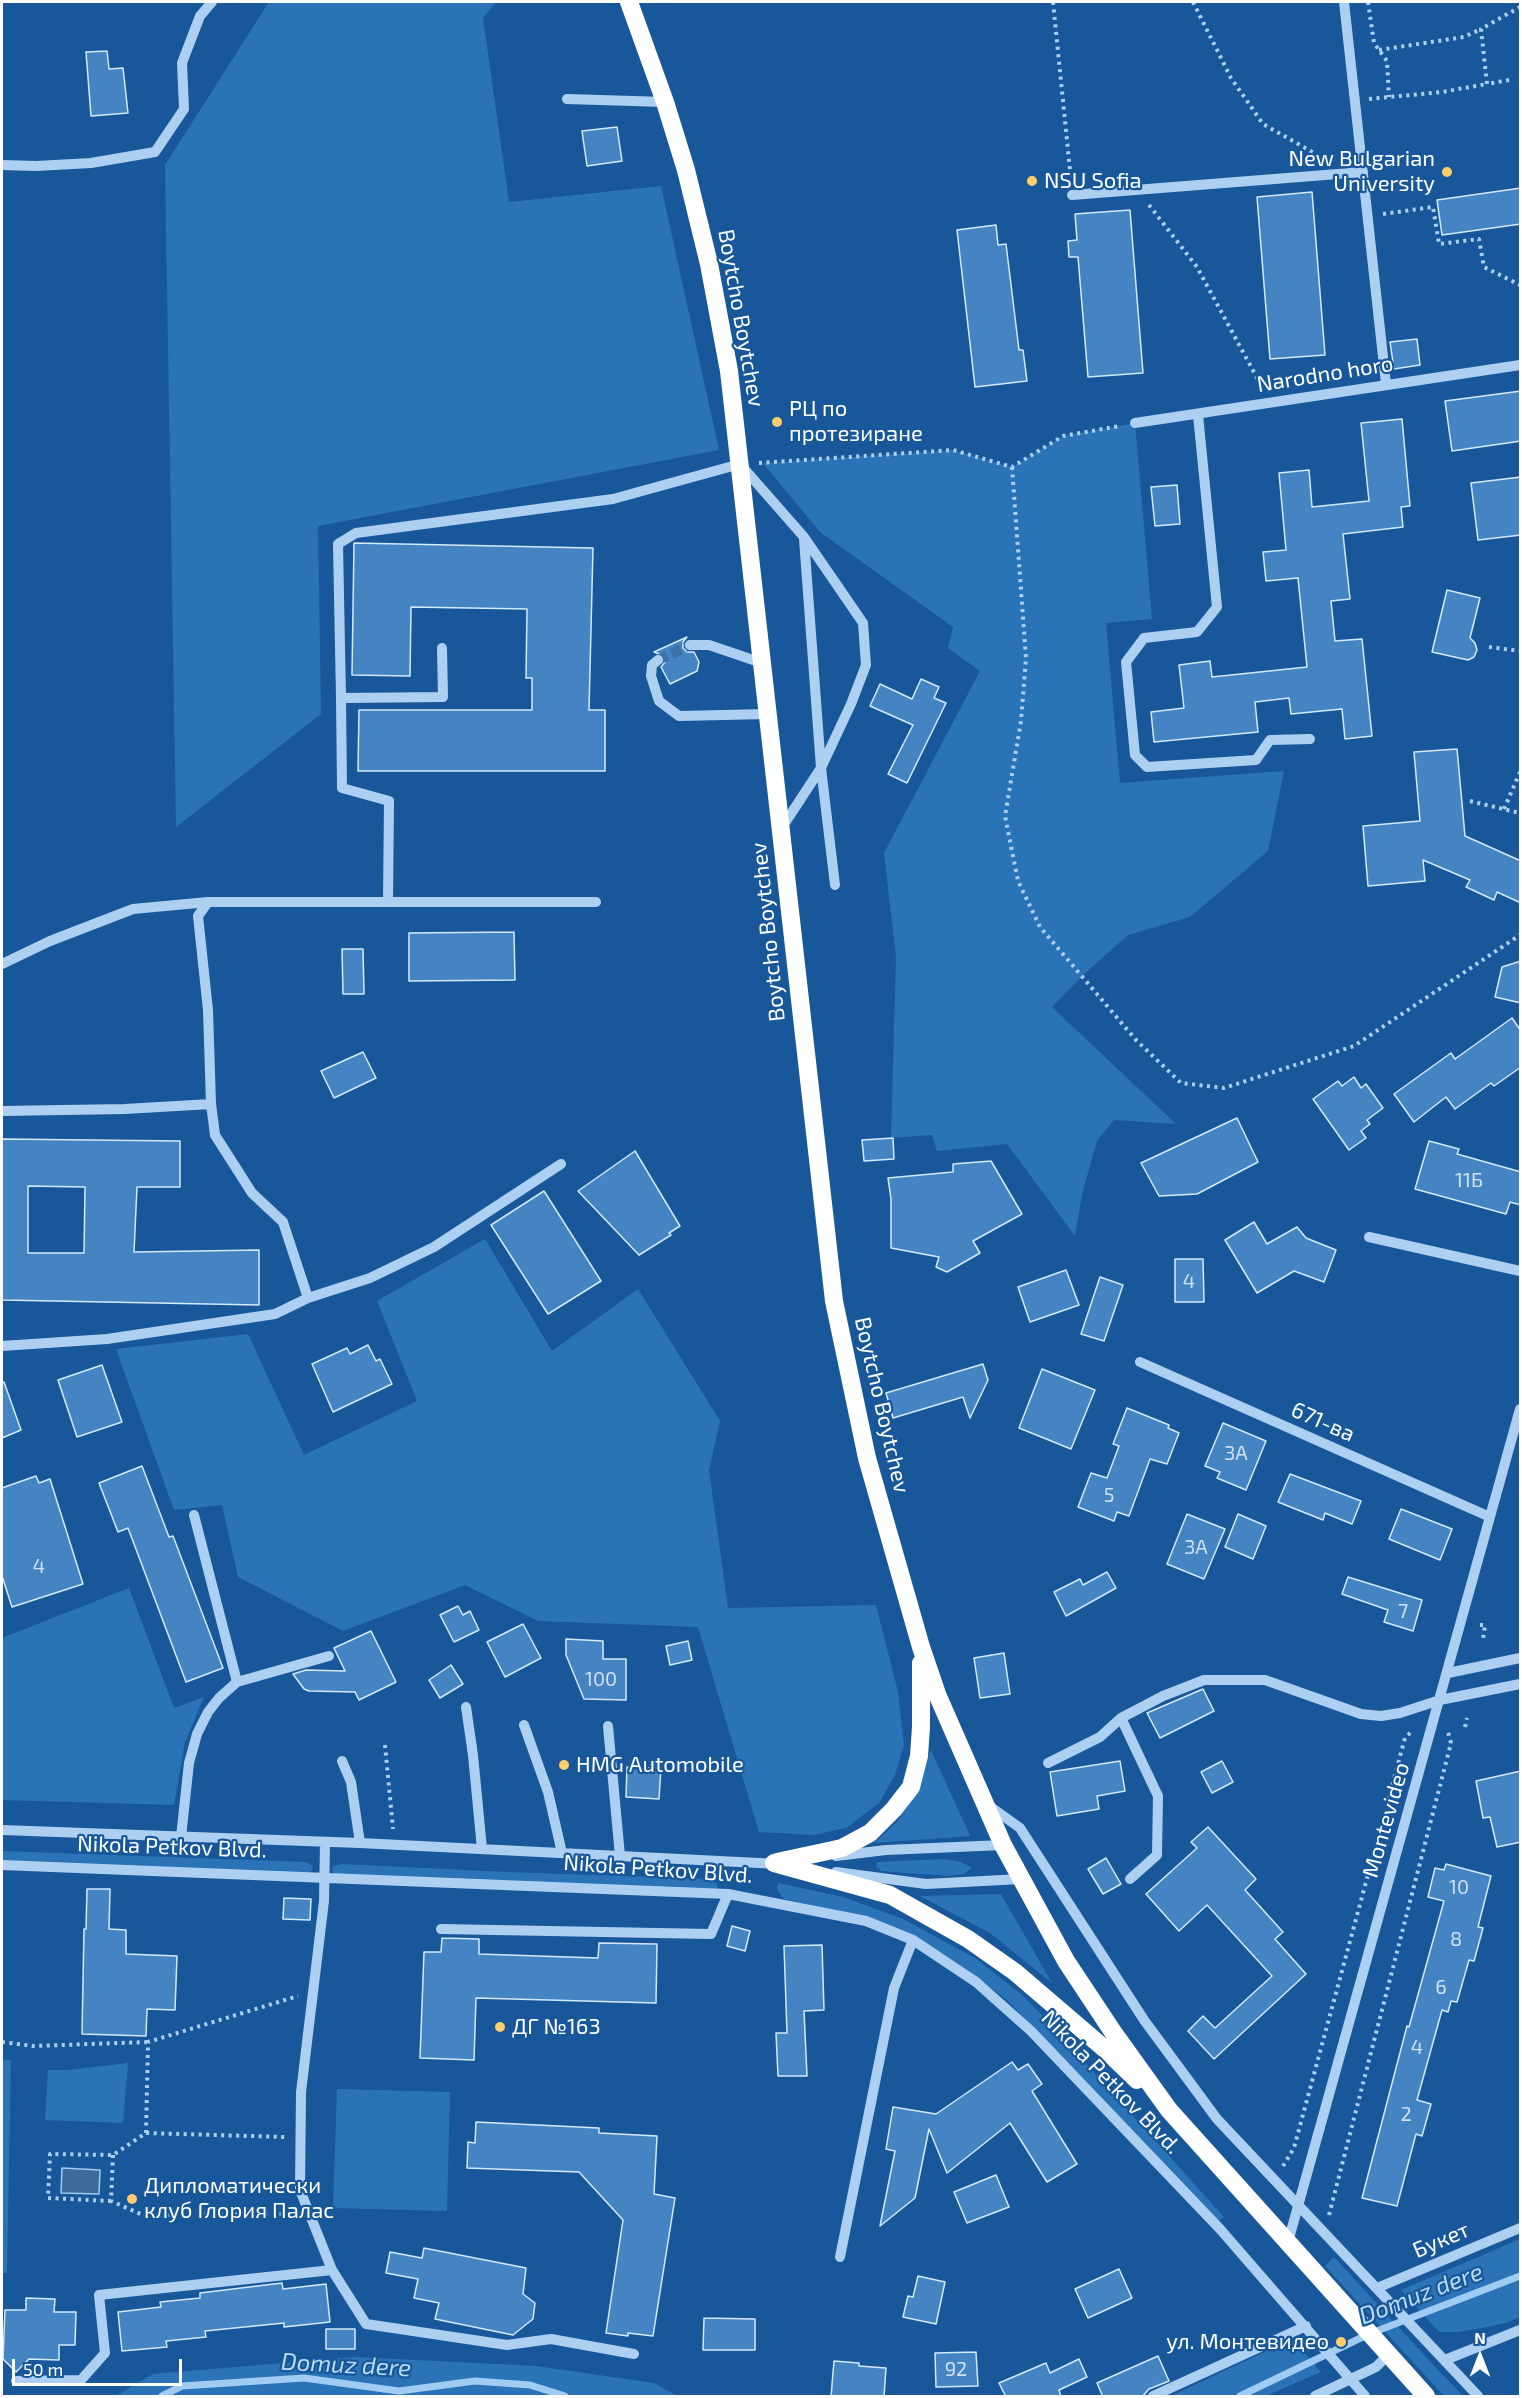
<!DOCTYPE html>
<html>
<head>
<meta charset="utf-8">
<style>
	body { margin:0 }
	#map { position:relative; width:1522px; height:2398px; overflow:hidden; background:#18589a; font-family:"Exo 2",sans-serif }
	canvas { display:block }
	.frame { position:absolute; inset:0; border:3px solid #fff; pointer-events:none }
	.north { position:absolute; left:1450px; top:2326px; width:60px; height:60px; -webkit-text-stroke:4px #18589a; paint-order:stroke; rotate:0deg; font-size:16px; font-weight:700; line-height:24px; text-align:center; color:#fff }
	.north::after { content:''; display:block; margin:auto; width:21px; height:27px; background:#fff; clip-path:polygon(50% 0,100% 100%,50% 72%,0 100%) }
	.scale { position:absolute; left:12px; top:2359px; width:170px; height:27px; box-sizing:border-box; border:3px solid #fff; border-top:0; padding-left:8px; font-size:18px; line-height:21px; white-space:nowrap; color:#fff; -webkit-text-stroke:4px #18589a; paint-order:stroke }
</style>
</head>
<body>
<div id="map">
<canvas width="1522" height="2398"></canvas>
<div class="frame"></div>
<div class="north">N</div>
<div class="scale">50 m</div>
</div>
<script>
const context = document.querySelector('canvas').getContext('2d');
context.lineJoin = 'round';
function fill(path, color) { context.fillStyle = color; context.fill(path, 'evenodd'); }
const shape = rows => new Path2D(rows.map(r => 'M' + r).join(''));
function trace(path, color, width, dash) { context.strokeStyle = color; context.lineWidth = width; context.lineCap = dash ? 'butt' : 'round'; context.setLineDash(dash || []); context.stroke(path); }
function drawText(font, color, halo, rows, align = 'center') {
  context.font = font + ' "Exo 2",sans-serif'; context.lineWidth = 4.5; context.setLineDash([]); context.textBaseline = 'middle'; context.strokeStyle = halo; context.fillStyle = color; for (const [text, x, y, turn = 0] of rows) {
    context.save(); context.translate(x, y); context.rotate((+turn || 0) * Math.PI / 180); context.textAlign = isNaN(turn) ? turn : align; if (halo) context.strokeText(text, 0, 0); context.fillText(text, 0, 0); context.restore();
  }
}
fill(shape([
	[269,2,496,2,483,18,509,202,661,186,719,450,318,526,321,714,176,827,165,165],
	[1135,423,1152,619,1106,623,1120,783,1284,771,1268,851,1190,917,1128,935,1082,976,1052,1007,1176,1124,1114,1120,1097,1141,1082,1194,1075,1236,1007,1144,937,1151,932,1135,891,1138,896,957,884,853,980,671,948,648,953,627,820,532,763,463,953,450,1012,467,1063,436],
	[485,1239,552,1351,638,1289,720,1421,709,1470,728,1608,876,1605,898,1692,904,1745,895,1775,879,1803,846,1828,814,1835,759,1832,698,1627,538,1621,465,1585,343,1631,238,1577,222,1505,174,1510,116,1349,248,1334,304,1455,417,1401,377,1301],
	[129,1588,174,1708,204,1697,185,1742,174,1805,2,1800,2,1638],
	[931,1750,970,1836,874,1843,898,1821,916,1793],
	[2,1851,306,1862,313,1866,312,1871,302,1874,2,1861],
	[945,1859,961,1862,972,1868,964,1874,948,1876,881,1871,876,1867,877,1862],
	[342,1864,507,1872,707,1879,715,1882,718,1886,717,1892,334,1874,332,1869,333,1866],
	[778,1883,843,1897,903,1919,975,1958,1021,1994,1045,2018,1224,2217,1217,2222,1007,2000,952,1959,900,1929,860,1916,784,1899,777,1890],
	[1001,1894,1052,1983,990,1933,920,1896],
	[2,2060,11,2060,7,2273,2,2273],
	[128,2063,123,2123,45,2120,48,2070,69,2070],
	[337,2089,450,2092,447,2211,333,2208],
	[1520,2239,1520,2317,1506,2323,1477,2329,1457,2332,1439,2332,1401,2290],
	[1334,2257,1437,2369,1463,2396,1444,2396,1325,2266],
	[1292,2339,1321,2372,1266,2396,1171,2396],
	[355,2357,536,2366,654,2383,677,2396,116,2396,153,2374]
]), '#2b73b7');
const water = shape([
	[62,2168,100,2170,99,2194,61,2193,62,2168]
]);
fill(water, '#3c6a99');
trace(water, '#a0ccf4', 1.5);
trace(shape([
	[162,2396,182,2386,304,2378,399,2391,475,2381,530,2385,565,2396],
	[1240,2396,1369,2334,1520,2276]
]), '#a0ccf4', 7);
const building = shape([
	[107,51,109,69,123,68,128,113,91,116,86,52,107,51],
	[617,127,622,161,587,166,582,131,617,127],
	[1521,188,1521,224,1442,235,1437,200,1521,188],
	[1312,192,1325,355,1270,359,1257,197,1312,192],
	[1130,210,1143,373,1088,377,1078,257,1069,257,1068,241,1077,240,1075,214,1130,210],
	[996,225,998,245,1006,244,1019,350,1023,350,1027,381,975,387,957,230,996,225],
	[1417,339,1420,365,1394,369,1390,342,1417,339],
	[1521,391,1521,441,1452,451,1445,401,1521,391],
	[1402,419,1410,506,1401,507,1403,527,1343,534,1350,599,1331,601,1335,641,1362,639,1372,736,1345,739,1342,709,1291,714,1289,698,1255,702,1258,732,1154,742,1151,712,1184,708,1179,665,1210,661,1212,677,1307,667,1298,578,1266,581,1263,552,1286,550,1279,473,1309,470,1312,507,1369,501,1361,423,1402,419],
	[1521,477,1521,535,1478,540,1471,483,1521,477],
	[1177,485,1180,524,1155,526,1151,487,1177,485],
	[354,543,593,548,589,710,605,710,605,771,358,771,359,710,532,710,532,678,526,678,527,609,411,607,410,676,352,675,354,543],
	[1447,590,1480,598,1470,638,1475,643,1477,650,1474,657,1468,660,1432,652,1447,590],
	[687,637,683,642,683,648,687,652,694,652,699,662,697,671,670,684,661,667,665,662,664,656,654,652,687,637],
	[921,679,939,687,934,698,946,703,907,783,888,774,913,725,870,706,880,684,912,699,921,679],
	[1457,749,1465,836,1521,861,1521,903,1497,892,1494,900,1466,887,1470,880,1423,860,1425,881,1368,886,1363,826,1420,821,1414,752,1457,749],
	[514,932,515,980,409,981,409,933,514,932],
	[342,949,363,949,364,994,343,994,342,949],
	[1521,961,1521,1003,1495,997,1502,967,1521,961],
	[1512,1018,1521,1031,1521,1067,1494,1086,1491,1083,1455,1109,1446,1097,1414,1122,1394,1094,1451,1053,1455,1059,1512,1018],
	[363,1052,376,1078,334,1098,321,1071,363,1052],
	[1354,1077,1361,1088,1366,1084,1383,1108,1367,1120,1370,1124,1361,1131,1366,1138,1349,1150,1313,1099,1338,1081,1342,1086,1354,1077],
	[1237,1118,1258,1162,1197,1194,1159,1196,1141,1163,1237,1118],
	[893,1138,894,1159,864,1161,862,1140,893,1138],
	[2,1139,180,1141,180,1187,137,1187,134,1252,259,1250,259,1305,2,1300,2,1139],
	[28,1186,85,1187,84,1253,28,1253,28,1186],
	[1429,1141,1459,1149,1457,1154,1521,1172,1521,1205,1510,1202,1506,1214,1415,1189,1429,1141],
	[635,1151,680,1226,669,1233,671,1235,639,1255,578,1191,635,1151],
	[991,1161,1022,1214,973,1241,980,1253,947,1272,936,1267,939,1257,891,1248,891,1199,888,1178,953,1172,953,1164,991,1161],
	[544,1191,601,1281,548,1314,491,1225,544,1191],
	[1254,1222,1267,1244,1297,1227,1306,1238,1336,1250,1324,1282,1294,1271,1257,1293,1225,1240,1254,1222],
	[1175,1259,1203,1259,1204,1302,1175,1302,1175,1259],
	[1066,1270,1079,1305,1030,1322,1018,1287,1066,1270],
	[1100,1277,1123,1285,1104,1341,1081,1334,1100,1277],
	[368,1345,376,1361,380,1359,392,1384,333,1412,312,1364,347,1348,350,1354,368,1345],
	[983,1364,988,1380,970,1418,963,1397,893,1418,886,1393,983,1364],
	[102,1365,122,1422,77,1437,58,1380,102,1365],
	[1042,1369,1095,1390,1071,1449,1019,1428,1042,1369],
	[2,1382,4,1382,21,1430,2,1438,2,1382],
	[1127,1408,1169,1425,1168,1428,1179,1433,1167,1464,1150,1459,1129,1516,1117,1512,1114,1521,1078,1507,1091,1473,1107,1478,1119,1446,1113,1444,1127,1408],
	[1223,1423,1266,1441,1246,1490,1217,1478,1220,1472,1205,1466,1223,1423],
	[142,1466,169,1537,173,1536,223,1668,186,1682,128,1528,118,1532,99,1483,142,1466],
	[1290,1474,1361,1501,1352,1524,1325,1513,1323,1520,1278,1502,1290,1474],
	[36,1476,39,1483,50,1479,83,1584,12,1607,2,1576,2,1488,36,1476],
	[1401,1509,1452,1529,1440,1560,1389,1539,1401,1509],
	[1187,1514,1225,1529,1204,1579,1167,1564,1187,1514],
	[1238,1514,1266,1526,1253,1559,1225,1547,1238,1514],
	[1107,1572,1116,1588,1066,1616,1054,1592,1080,1579,1083,1585,1107,1572],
	[1348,1577,1422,1600,1413,1631,1384,1622,1388,1610,1342,1594,1348,1577],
	[458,1606,463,1615,470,1611,479,1630,454,1642,440,1615,458,1606],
	[523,1624,541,1658,505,1677,487,1642,523,1624],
	[371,1631,396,1682,359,1700,355,1692,309,1691,304,1689,293,1674,306,1670,345,1671,334,1648,371,1631],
	[566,1639,603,1641,603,1659,626,1659,626,1700,584,1699,566,1655,566,1639],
	[688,1641,692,1660,670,1665,666,1646,688,1641],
	[1004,1653,1010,1694,980,1698,974,1658,1004,1653],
	[451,1665,463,1684,440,1698,429,1680,451,1665],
	[1203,1689,1214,1711,1160,1738,1147,1713,1203,1689],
	[1120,1761,1125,1791,1097,1796,1099,1809,1057,1816,1050,1772,1120,1761],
	[1222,1761,1233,1782,1212,1793,1201,1772,1222,1761],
	[627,1767,661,1768,659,1799,626,1797,627,1767],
	[1521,1771,1521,1842,1497,1847,1490,1817,1483,1818,1476,1781,1521,1771],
	[1208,1827,1256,1879,1245,1890,1283,1932,1275,1939,1306,1974,1214,2059,1188,2031,1203,2016,1215,2028,1272,1976,1207,1905,1179,1931,1146,1894,1197,1848,1191,1842,1208,1827],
	[1106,1858,1121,1884,1103,1894,1088,1869,1106,1858],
	[1446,1864,1491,1876,1478,1927,1483,1928,1474,1961,1469,1960,1457,2002,1451,2001,1448,2012,1442,2010,1417,2100,1431,2104,1422,2136,1416,2134,1397,2206,1362,2198,1407,2026,1409,2027,1444,1901,1428,1897,1435,1868,1444,1870,1446,1864],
	[87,1889,110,1889,109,1929,126,1930,126,1954,177,1956,175,2010,147,2009,146,2036,82,2034,84,1929,86,1929,87,1889],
	[284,1898,311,1899,310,1920,283,1919,284,1898],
	[732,1926,750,1931,745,1951,727,1946,732,1926],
	[442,1938,479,1939,479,1954,598,1958,599,1943,657,1944,656,2003,476,1998,474,2060,420,2058,424,1952,441,1952,442,1938],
	[822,1945,824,2010,804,2011,807,2076,778,2076,776,2033,787,2033,784,1946,822,1945],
	[1012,2062,1018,2070,1028,2064,1042,2084,1032,2091,1077,2164,1047,2182,1010,2123,947,2173,929,2129,915,2198,880,2226,895,2151,886,2149,893,2107,936,2114,1012,2062],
	[476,2122,599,2128,599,2133,657,2136,654,2194,675,2198,653,2336,628,2333,628,2336,606,2333,623,2220,579,2172,467,2168,468,2142,475,2143,476,2122],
	[996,2175,1009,2207,967,2223,954,2192,996,2175],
	[424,2248,526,2268,523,2294,535,2303,533,2319,513,2335,435,2319,439,2303,414,2298,418,2279,386,2273,390,2252,422,2258,424,2248],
	[1119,2269,1132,2298,1088,2318,1075,2289,1119,2269],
	[918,2276,945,2282,936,2324,903,2317,908,2296,913,2297,918,2276],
	[282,2283,283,2289,326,2284,330,2322,284,2327,284,2323,205,2331,206,2337,166,2341,167,2347,122,2351,118,2312,161,2307,160,2302,200,2298,200,2293,282,2283],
	[26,2298,55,2299,54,2312,76,2312,75,2345,59,2345,59,2360,29,2359,16,2372,3,2359,5,2310,26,2310,26,2298],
	[704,2318,755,2319,755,2350,703,2350,704,2318],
	[326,2329,355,2329,355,2349,326,2349,326,2329],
	[976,2352,978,2386,936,2387,935,2353,976,2352],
	[1158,2356,1169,2381,1149,2389,1142,2397,1103,2397,1097,2383,1158,2356],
	[1079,2359,1087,2377,1059,2390,1061,2397,1006,2397,999,2383,1046,2363,1050,2373,1079,2359],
	[834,2361,859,2363,859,2366,886,2368,884,2397,831,2397,834,2361]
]);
fill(building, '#4584c2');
trace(building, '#d5e9fc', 1.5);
trace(shape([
	[658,660,690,645]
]), '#3b71a9', 10, [10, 5]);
trace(shape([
	[1053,2,1071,180],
	[1193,2,1231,78,1263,124,1314,153,1319,160],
	[1368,2,1374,43,1387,61,1389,97],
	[1379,50,1464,37,1481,29],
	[1509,80,1487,84,1481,29,1520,7],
	[1369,99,1442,92,1487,84],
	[1149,205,1197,267,1263,389],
	[1383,214,1433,207,1439,244,1479,239,1484,267,1520,285],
	[759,463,953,450,1012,467,1063,436,1120,426],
	[1012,467,1026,658,1021,721,1005,816,1018,881,1040,927,1136,1040,1181,1083,1224,1088,1354,1046,1520,935],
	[1489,647,1520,651],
	[1470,801,1520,813],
	[1504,809,1520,772],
	[1480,1625,1485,1625,1483,1639],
	[1465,1727,1467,1718],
	[385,1745,393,1829],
	[2,2042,33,2046,148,2042],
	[146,2133,148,2042,298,1996],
	[113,2155,111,2201,143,2215,294,2214],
	[1283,2166,1294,2148,1405,1738,1413,1730],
	[111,2201,48,2198,50,2154,113,2155,146,2133,285,2137],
	[1329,2215,1451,1743,1448,1732]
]), '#add0f2', 4, [3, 4.5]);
trace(shape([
	[1344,2,1386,384],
	[567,99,665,102],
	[2,165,36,166,91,163,155,152,184,109,182,63,200,16,212,2],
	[1072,195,1363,172],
	[1198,415,1217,607,1197,632,1144,638,1126,662,1135,755,1147,767,1256,760,1270,740,1310,739],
	[1135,423,1520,365],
	[804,539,821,768,835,885],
	[690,645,709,645,762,663],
	[442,648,443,697,341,698,338,544,356,533,613,499,740,464,804,537,863,623,866,665,851,704,821,768,781,829],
	[658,660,652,665,651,676,659,701,679,716,768,714],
	[341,698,342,788,389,801,388,902],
	[2,964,50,941,133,909,208,902],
	[2,1111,125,1109,211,1104],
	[1369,1237,1520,1271],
	[308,1298,283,1222,252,1193,215,1135,211,1104,208,1010,198,916,208,902,596,902],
	[2,1346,107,1339,275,1314,308,1298,370,1278,434,1247,561,1164],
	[1140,1362,1490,1517],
	[194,1515,237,1682],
	[1448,1673,1520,1658],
	[466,1707,473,1755,482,1849],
	[1121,1718,1158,1796,1157,1855,1130,1879],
	[524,1725,548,1792,562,1853],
	[608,1726,620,1856],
	[342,1761,351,1782,360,1843],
	[1048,1763,1100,1737,1121,1718,1163,1696,1204,1680,1265,1680,1361,1714,1381,1716,1400,1713,1440,1700,1520,1684],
	[988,1805,1020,1828,1144,2020,1217,2119,1478,2396],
	[2,1830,360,1843,779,1864],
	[181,1837,189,1763,197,1734,208,1712,219,1698,237,1682,329,1656],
	[325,1842,324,1901,301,2092,300,2190,332,2270,366,2324,507,2345,551,2339,634,2354],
	[836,1856,886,1850,1003,1845],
	[2,1865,728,1894,866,1921,913,1940,976,1982,1031,2031,1220,2229,1365,2396],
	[836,1872,926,1884,1021,1879],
	[441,1929,711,1934,728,1894],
	[1288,2242,1520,1409],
	[840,2257,894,1988,913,1940],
	[1377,2288,1520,2228],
	[1445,2360,1520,2330],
	[16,2381,81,2380,105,2353,99,2295,332,2270],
	[1153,2396,1306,2326],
	[1315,2396,1376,2367,1388,2355]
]), '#add0f2', 10);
trace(shape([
	[629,2,665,102,686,170,709,264,729,371,834,1301,867,1458,921,1647,937,1694,1003,1845,1066,1961,1113,2032,1169,2110,1426,2396],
	[777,1862,842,1848,870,1833,894,1809,911,1787,919,1756,921,1727,921,1663],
	[774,1863,890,1895,968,1939,1015,1972,1106,2050,1137,2080]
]), '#fff', 18);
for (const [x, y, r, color] of [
	[1447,172,6,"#ffcc6e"],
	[1032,181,6,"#ffcc6e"],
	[777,422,6,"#ffcc6e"],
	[564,1765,6,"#ffcc6e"],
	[500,2027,6,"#ffcc6e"],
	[132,2199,6,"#ffcc6e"],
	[1341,2342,6,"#ffcc6e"]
]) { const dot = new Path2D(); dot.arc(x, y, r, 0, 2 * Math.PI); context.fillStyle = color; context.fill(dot); trace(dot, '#18589a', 2); }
drawText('20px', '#d0e0f0', null, [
	["11Б",1469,1180],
	["4",1189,1281],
	["3А",1236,1453],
	["5",1109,1495],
	["3А",1196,1547],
	["4",39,1566],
	["7",1403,1611],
	["100",601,1679],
	["10",1459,1887],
	["8",1456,1939],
	["6",1441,1987],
	["4",1417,2047],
	["2",1406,2114],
	["92",956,2369]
]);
drawText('22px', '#fff', '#18589a', [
	["New Bulgarian",1435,159,"right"],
	["University",1435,184,"right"],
	["NSU Sofia",1044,181],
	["РЦ по",789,409],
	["протезиране",789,434],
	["HMG Automobile",576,1765],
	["ДГ №163",512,2027],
	["Дипломатически",144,2186],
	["клуб Глория Палас",144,2211],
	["ул. Монтевидео",1329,2342,"right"]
], 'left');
drawText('22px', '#fff', '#18589a', [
	["Boytcho Boytchev",741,318,80],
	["Narodno horo",1325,374,-9],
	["Boytcho Boytchev",768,932,-96],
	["Boytcho Boytchev",882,1405,77],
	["671-ва",1323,1422,24],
	["Montevideo",1386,1820,-74],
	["Nikola Petkov Blvd.",172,1847,2],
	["Nikola Petkov Blvd.",658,1869,4],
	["Nikola Petkov Blvd.",1111,2082,46],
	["Букет",1441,2240,-23]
]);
drawText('italic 24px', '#badaf8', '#18589a', [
	["Domuz dere",1421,2294,-21],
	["Domuz dere",346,2365,3]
]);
</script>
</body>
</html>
